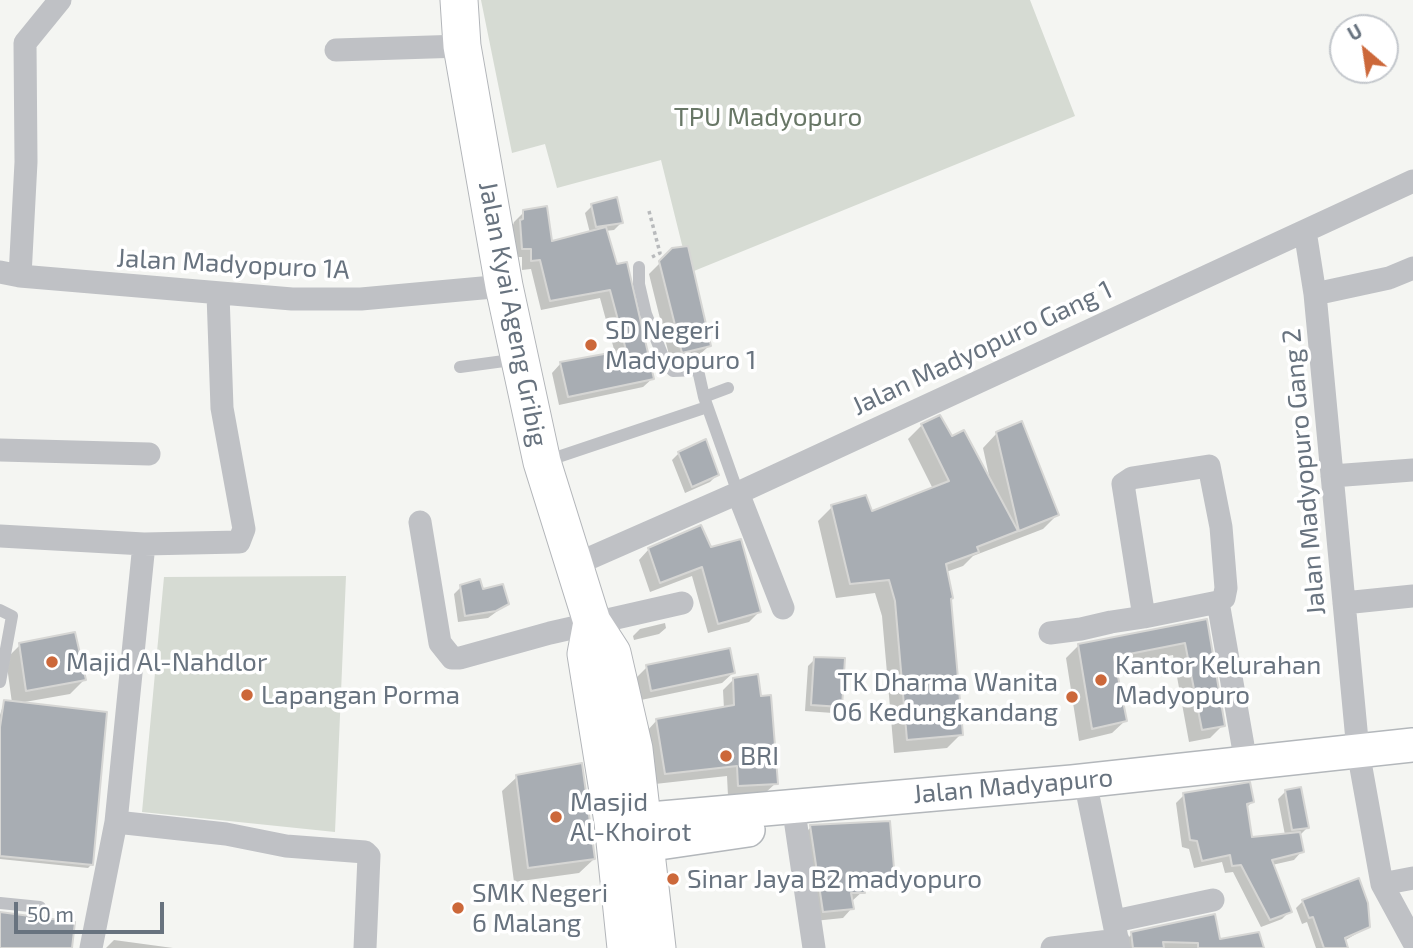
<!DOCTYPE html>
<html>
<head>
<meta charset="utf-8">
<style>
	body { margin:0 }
	#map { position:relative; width:1413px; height:948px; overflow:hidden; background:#f4f5f2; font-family:"Exo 2",sans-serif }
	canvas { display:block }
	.north { position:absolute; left:1329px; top:14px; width:70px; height:70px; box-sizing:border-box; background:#fff; border:2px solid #c3c7cc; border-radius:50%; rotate:331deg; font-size:19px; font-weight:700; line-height:28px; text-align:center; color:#68737f }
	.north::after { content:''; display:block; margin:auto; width:24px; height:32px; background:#cc683a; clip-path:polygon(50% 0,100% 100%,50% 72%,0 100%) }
	.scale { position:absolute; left:14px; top:902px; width:150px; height:32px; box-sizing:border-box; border:4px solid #68737f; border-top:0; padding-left:9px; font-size:21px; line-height:24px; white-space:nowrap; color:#68737f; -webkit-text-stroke:5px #fff; paint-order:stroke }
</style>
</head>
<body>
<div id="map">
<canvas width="1413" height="948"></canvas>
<div class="north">U</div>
<div class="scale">50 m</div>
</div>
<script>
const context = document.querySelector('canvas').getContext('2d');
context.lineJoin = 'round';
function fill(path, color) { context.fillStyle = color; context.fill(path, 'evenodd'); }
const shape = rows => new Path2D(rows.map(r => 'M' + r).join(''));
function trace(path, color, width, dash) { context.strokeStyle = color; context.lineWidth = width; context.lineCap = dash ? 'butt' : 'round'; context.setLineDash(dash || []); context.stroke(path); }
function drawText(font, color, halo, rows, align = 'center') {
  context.font = font + ' "Exo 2",sans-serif'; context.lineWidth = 7; context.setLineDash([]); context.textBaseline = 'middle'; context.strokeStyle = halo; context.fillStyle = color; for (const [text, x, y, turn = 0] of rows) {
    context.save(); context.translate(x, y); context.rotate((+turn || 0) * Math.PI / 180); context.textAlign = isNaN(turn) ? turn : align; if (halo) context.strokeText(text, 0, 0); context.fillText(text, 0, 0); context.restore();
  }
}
fill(shape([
	[481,0,1030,0,1075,116,689,273,661,160,557,188,545,144,512,153],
	[346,576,335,832,142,812,164,577]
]), '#d6dbd3');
fill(shape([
	[592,206,621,223,614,230,605,231,653,378,643,387,559,405,552,373,561,363,615,353,600,298,541,310,531,269,522,270,522,257,513,257,511,231,514,222,524,212,551,244,590,233,585,213],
	[673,250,709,346,698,356,671,363,649,274],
	[922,425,951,438,990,480,983,448,997,433,1057,515,1043,529,973,556,963,566,946,572,961,734,947,748,894,753,882,616,875,593,836,598,818,521,832,507,871,513,933,489,908,439],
	[679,453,717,475,710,482,685,493,672,460],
	[649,549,710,549,759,612,749,622,708,633,692,576,650,592,639,560],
	[461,587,481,591,507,604,488,618,458,622,454,594],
	[1205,621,1223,725,1210,738,1189,742,1173,655,1114,666,1126,720,1112,733,1079,741,1066,658,1079,645],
	[665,623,666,628,659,634,634,640,633,636,640,629],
	[20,645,84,680,70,694,19,703,91,865,88,868,0,859,0,715,4,702,12,703,6,659],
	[815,659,840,706,833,713,805,711,808,666],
	[647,667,733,673,722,683,641,700,636,678],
	[733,680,776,783,765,793,728,796,727,776,655,784,647,731,657,720,724,709,723,690],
	[517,777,594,859,579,873,514,882,502,791],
	[1285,792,1307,828,1300,835,1302,851,1294,860,1272,865,1290,911,1282,919,1261,927,1233,872,1225,873,1222,862,1194,868,1189,849,1182,847,1176,803,1184,795,1252,802,1246,808,1250,839,1285,835,1278,799],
	[811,827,893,879,884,889,863,891,851,902,852,908,843,918,814,921,801,837],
	[1303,901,1368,927,1344,941,1346,948,1316,948,1307,922,1302,924,1296,908],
	[1132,934,1218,941,1262,948,1126,948,1125,941],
	[114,940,173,948,106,948]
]), '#0003');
const building = shape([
	[617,197,623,223,596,227,591,204,617,197],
	[547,206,552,241,606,227,617,264,627,262,654,379,568,397,560,362,626,350,610,290,550,301,540,260,531,261,531,249,522,249,520,220,523,219,523,210,547,206],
	[688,246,711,346,682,353,659,261,672,248,688,246],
	[940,415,952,436,964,430,1018,531,977,547,979,552,946,564,953,598,951,599,963,735,907,740,895,601,889,580,850,584,831,505,866,495,872,511,949,481,921,424,940,415],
	[1022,421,1059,515,1019,531,996,432,1022,421],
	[706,439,719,475,692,487,678,452,706,439],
	[701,525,711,547,741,539,761,612,718,624,702,567,660,583,648,548,701,525],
	[480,579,483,589,503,584,509,604,496,611,465,616,460,585,480,579],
	[1207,619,1225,726,1202,730,1185,643,1114,657,1127,721,1092,729,1078,644,1207,619],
	[75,632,86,680,26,691,19,643,75,632],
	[730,648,735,673,651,691,646,665,730,648],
	[814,657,845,658,842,707,811,705,814,657],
	[758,674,761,696,771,695,778,784,738,786,737,766,665,774,656,719,734,705,733,678,758,674],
	[4,700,107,712,93,865,0,856,0,727,4,700],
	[582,763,595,859,528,868,516,775,582,763],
	[1250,782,1254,802,1247,804,1252,837,1300,832,1304,852,1272,860,1292,912,1270,920,1241,865,1232,866,1230,855,1202,861,1197,841,1190,840,1183,793,1250,782],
	[1301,787,1309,828,1292,830,1285,790,1301,787],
	[890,821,895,880,863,883,865,893,851,893,854,909,823,912,810,825,890,821],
	[1359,878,1368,903,1370,927,1345,938,1348,948,1324,948,1313,917,1309,918,1302,900,1359,878],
	[0,912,75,922,72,948,0,948,0,912],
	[1215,914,1220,939,1259,932,1264,948,1198,948,1198,943,1163,942,1164,948,1133,948,1131,932,1215,914]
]);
fill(building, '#a8adb3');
trace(building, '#d6d6d4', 2);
const secondary = shape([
	[616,822,1072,782,1413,745],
	[618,849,748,830]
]);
const primary = shape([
	[459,0,462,46,504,286,542,462,592,622,612,653,634,749,657,948],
	[592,622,586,654,613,822,626,948]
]);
trace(secondary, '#b3b7bb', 36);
trace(primary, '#b2b5b9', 39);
trace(shape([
	[649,211,660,253,652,257]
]), '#b8babc', 3.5, [3.5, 3.5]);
trace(shape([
	[639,267,639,284,646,314,666,364,673,371,698,370,704,397,738,493],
	[460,367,504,361],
	[704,397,728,388],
	[546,461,707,407],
	[0,610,12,616,0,682],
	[0,903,40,907]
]), '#bfc1c5', 12);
trace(shape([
	[336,50,462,46],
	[1305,231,1315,294,1358,751,1382,884,1413,941],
	[0,272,20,276,292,299,361,299,504,286],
	[20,276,26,162,25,43,60,0],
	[1315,294,1389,278,1413,268],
	[0,450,149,454],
	[1332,476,1413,470],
	[738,493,783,608],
	[420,522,440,643,452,658,460,658,550,633,682,603],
	[0,536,144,544,239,542,244,529,222,408,218,294],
	[574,565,738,493,1413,181],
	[1218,602,1246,763],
	[1344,603,1413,596],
	[1050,633,1081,629,1111,622,1144,617,1218,602,1224,598,1226,588,1221,527,1209,466,1132,478,1123,484,1144,617],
	[1085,781,1119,948],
	[793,805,814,948],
	[116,822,226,834,286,846,365,852,369,856,365,948],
	[1382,884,1413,878],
	[1115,921,1213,900],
	[91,948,116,822,144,544],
	[1052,948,1118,940]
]), '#bfc1c5', 23);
trace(secondary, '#fff', 33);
trace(primary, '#fff', 37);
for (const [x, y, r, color] of [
	[591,345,7,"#cc683a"],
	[52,662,7,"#cc683a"],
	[1101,680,7,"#cc683a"],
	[247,695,7,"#cc683a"],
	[1072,697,7,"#cc683a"],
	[726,756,7,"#cc683a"],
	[556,817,7,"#cc683a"],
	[673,879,7,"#cc683a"],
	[458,908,7,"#cc683a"]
]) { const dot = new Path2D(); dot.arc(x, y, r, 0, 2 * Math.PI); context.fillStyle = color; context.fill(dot); trace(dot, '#fff', 2.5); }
drawText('26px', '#687766', '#fff', [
	["TPU Madyopuro",768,117]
]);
drawText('26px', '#68737f', '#fff', [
	["Jalan Madyopuro 1A",233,264,3],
	["Jalan Kyai Ageng Gribig",513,314,79],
	["Jalan Madyopuro Gang 1",982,348,-25],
	["Jalan Madyopuro Gang 2",1304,472,-95],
	["Jalan Madyapuro",1013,786,-5]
]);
drawText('26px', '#68737f', '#fff', [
	["SD Negeri",605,330],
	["Madyopuro 1",605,360],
	["Majid Al-Nahdlor",66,662],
	["Kantor Kelurahan",1115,665],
	["Madyopuro",1115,695],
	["TK Dharma Wanita",1058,682,"right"],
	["06 Kedungkandang",1058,712,"right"],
	["Lapangan Porma",261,695],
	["BRI",740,756],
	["Masjid",570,802],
	["Al-Khoirot",570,832],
	["Sinar Jaya B2 madyopuro",687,879],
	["SMK Negeri",472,893],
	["6 Malang",472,923]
], 'left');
</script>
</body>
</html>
